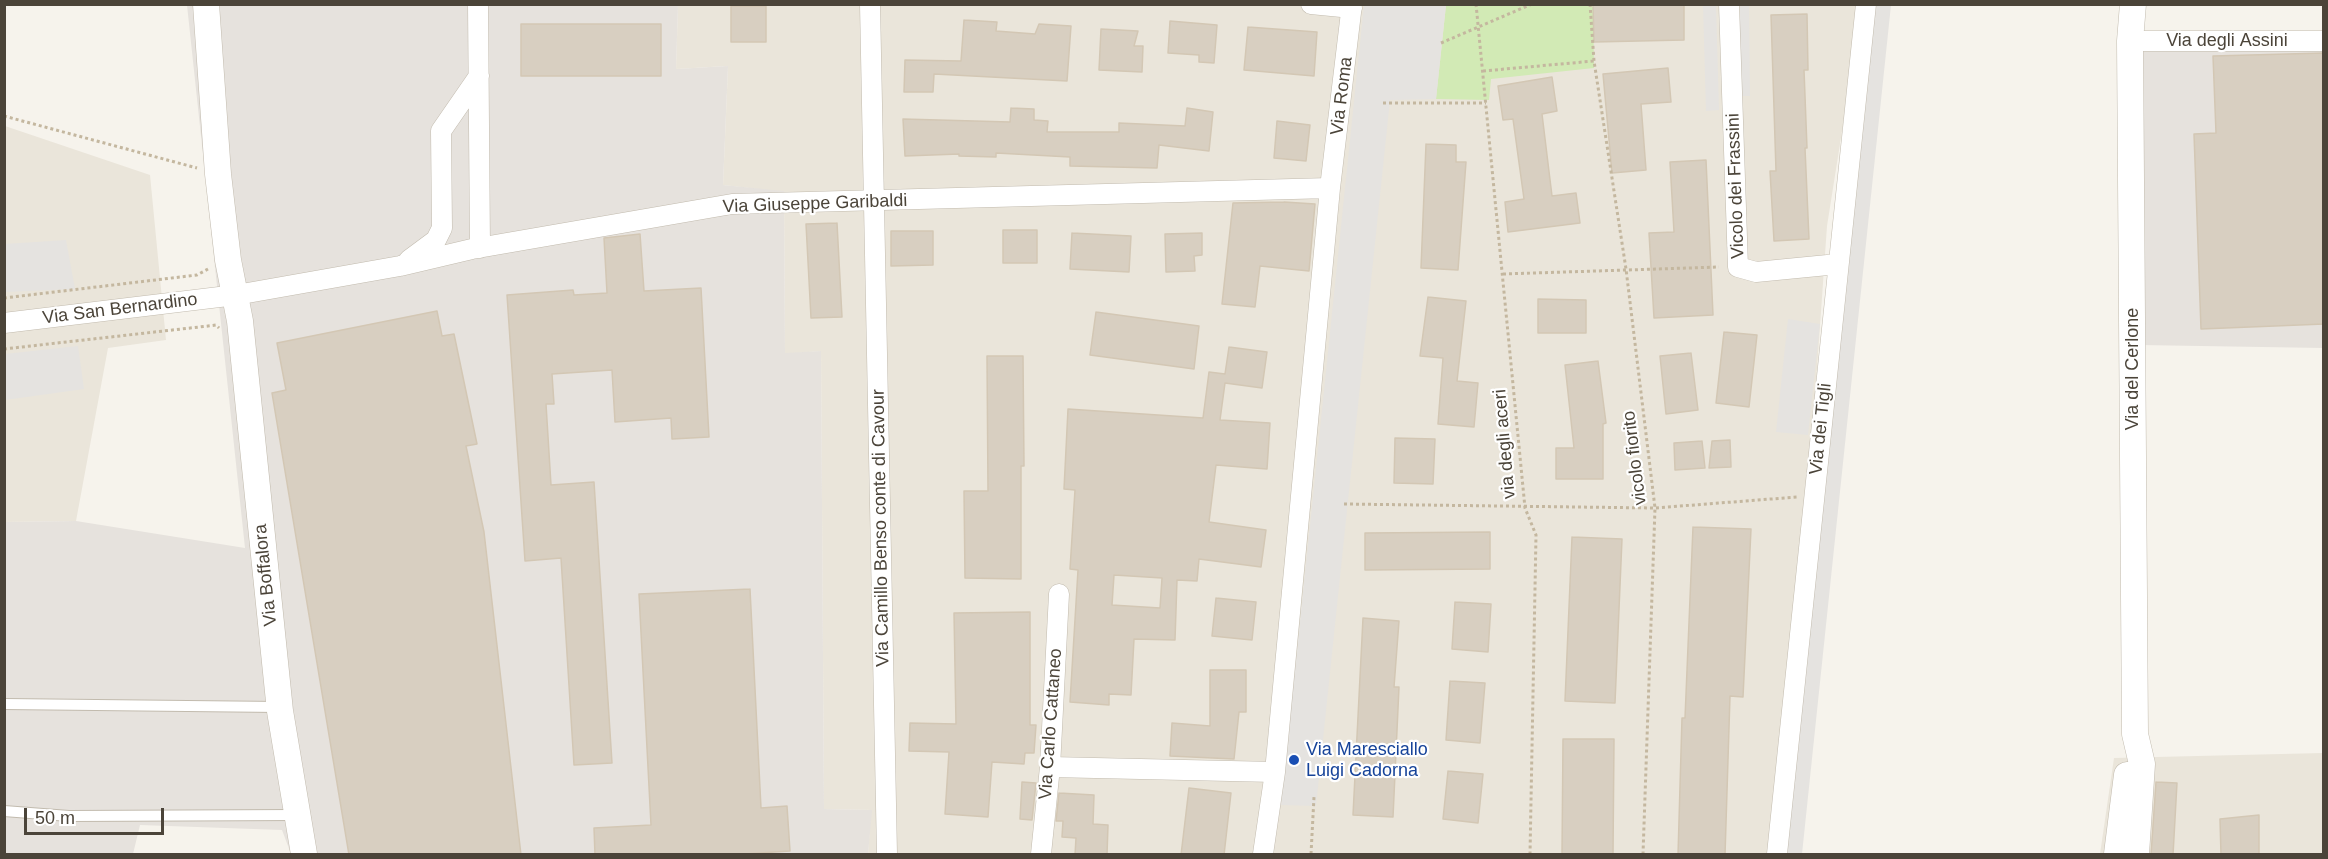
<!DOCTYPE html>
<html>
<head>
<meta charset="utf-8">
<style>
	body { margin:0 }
	#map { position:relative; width:2328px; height:859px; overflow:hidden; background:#f6f3ec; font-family:Helvetica,sans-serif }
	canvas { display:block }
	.frame { position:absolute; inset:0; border:6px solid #4b4439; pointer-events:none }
	.scale { position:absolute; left:24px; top:808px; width:140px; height:27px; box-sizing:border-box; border:3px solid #4b4439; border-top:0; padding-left:8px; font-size:18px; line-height:21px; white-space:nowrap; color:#4b4439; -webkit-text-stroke:4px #fff; paint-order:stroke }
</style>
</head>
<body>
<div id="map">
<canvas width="2328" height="859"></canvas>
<div class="frame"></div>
<div class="scale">50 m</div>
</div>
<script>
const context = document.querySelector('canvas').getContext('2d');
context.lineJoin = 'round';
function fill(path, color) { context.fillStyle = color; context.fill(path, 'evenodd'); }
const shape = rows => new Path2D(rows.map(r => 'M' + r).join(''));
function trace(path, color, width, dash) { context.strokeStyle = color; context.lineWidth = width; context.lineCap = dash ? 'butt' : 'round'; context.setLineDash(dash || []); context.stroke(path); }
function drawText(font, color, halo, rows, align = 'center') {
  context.font = font + ' Helvetica,sans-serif'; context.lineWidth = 4.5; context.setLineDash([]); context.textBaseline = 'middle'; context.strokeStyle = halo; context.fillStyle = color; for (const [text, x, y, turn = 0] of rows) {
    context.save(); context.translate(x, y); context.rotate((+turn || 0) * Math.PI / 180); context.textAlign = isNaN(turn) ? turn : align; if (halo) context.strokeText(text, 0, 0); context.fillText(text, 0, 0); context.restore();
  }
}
fill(shape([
	[678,5,1862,5,1827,226,1783,854,868,854,871,810,824,809,821,351,785,354,784,192,723,185,728,66,676,69],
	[5,126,150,175,166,340,108,348,76,521,5,522],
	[2323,753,2323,854,2100,854,2114,758]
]), '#eae5da');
fill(shape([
	[187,5,678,5,676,69,728,66,723,185,784,191,785,353,821,351,824,809,872,810,868,854,291,854,282,830,140,825,133,854,5,854,4,522,76,521,245,548],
	[2323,48,2323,348,2140,345,2140,50]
]), '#e6e2dd');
fill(shape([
	[1446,5,1593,5,1594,68,1491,79,1489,100,1436,99]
]), '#d2eab5');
fill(shape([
	[1364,5,1446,5,1436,99,1390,100,1316,806,1281,805],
	[1703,5,1716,5,1719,110,1706,111],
	[1740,5,1749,5,1750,96,1740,96],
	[1875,5,1891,5,1802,854,1785,854],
	[66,240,75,289,5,292,5,244],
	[1788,319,1820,324,1808,435,1776,432],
	[78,346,84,389,5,400,5,354]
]), '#e5e3e0');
const building = shape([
	[1593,4,1684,4,1684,40,1594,42,1593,4],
	[731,6,766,6,766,42,731,42,731,6],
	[1807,14,1808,70,1804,70,1807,148,1805,148,1809,239,1774,241,1770,171,1776,171,1771,15,1807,14],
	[964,20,997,22,996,31,1035,34,1039,24,1071,26,1067,81,934,74,933,92,904,92,905,60,961,61,964,20],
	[1170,21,1217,25,1214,63,1199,62,1199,55,1168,53,1170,21],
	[521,24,661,24,661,76,521,76,521,24],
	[1248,27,1317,32,1314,76,1244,70,1248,27],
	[1101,29,1138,31,1134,46,1143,46,1142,72,1099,70,1101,29],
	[2324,53,2324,324,2201,329,2194,134,2216,133,2213,56,2324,53],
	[1668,68,1671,102,1641,104,1646,170,1612,173,1603,74,1668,68],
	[1552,77,1557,111,1542,114,1552,196,1576,193,1580,223,1508,232,1505,202,1524,199,1513,119,1503,120,1498,86,1552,77],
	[1011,108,1034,109,1034,120,1048,121,1047,132,1119,132,1119,123,1185,126,1187,108,1213,112,1209,151,1159,145,1157,168,1070,166,1070,157,996,153,996,157,959,156,959,154,905,156,903,119,1010,122,1011,108],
	[1277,121,1310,125,1306,161,1274,158,1277,121],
	[1426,144,1456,145,1456,162,1466,162,1458,270,1421,268,1426,144],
	[1706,160,1713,315,1654,318,1649,233,1674,232,1670,162,1706,160],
	[1284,202,1315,204,1309,271,1260,266,1255,307,1222,304,1233,203,1284,202],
	[837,223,842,317,811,318,806,224,837,223],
	[1003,230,1037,230,1037,263,1003,263,1003,230],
	[891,231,933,231,933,265,891,266,891,231],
	[1072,233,1131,236,1129,272,1070,269,1072,233],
	[1202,233,1202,255,1194,256,1195,271,1166,272,1165,234,1202,233],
	[640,234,644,291,701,288,709,437,672,439,671,418,615,422,612,370,552,374,554,404,546,404,551,485,594,482,612,763,574,765,561,558,525,561,507,295,573,290,574,295,607,293,604,238,640,234],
	[1428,297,1466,301,1457,381,1478,383,1474,427,1438,424,1443,358,1420,356,1428,297],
	[1538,299,1586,300,1586,333,1538,333,1538,299],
	[437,311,442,336,454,334,477,444,466,446,484,532,521,855,349,855,272,393,286,390,277,343,437,311],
	[1096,312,1199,326,1194,369,1090,355,1096,312],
	[1724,332,1757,335,1749,407,1716,403,1724,332],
	[1229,347,1267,352,1262,388,1225,383,1220,420,1270,423,1267,469,1216,465,1209,522,1266,530,1261,567,1199,559,1197,581,1177,580,1175,640,1134,639,1131,695,1109,694,1109,705,1070,702,1078,570,1070,569,1075,490,1064,489,1068,409,1203,418,1209,372,1225,374,1229,347],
	[1114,575,1162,578,1160,608,1112,605,1114,575],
	[1691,353,1698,410,1666,414,1660,356,1691,353],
	[987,356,1023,356,1024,466,1021,466,1021,579,965,578,964,491,988,491,987,356],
	[1598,361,1606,423,1603,424,1603,479,1556,479,1556,448,1574,448,1565,365,1598,361],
	[1395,438,1435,439,1433,484,1394,483,1395,438],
	[1730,440,1731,467,1709,468,1712,441,1730,440],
	[1702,441,1705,468,1675,470,1674,443,1702,441],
	[1693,527,1751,529,1743,697,1730,696,1725,855,1678,855,1682,718,1685,718,1693,527],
	[1490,532,1490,569,1365,570,1365,533,1490,532],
	[1572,537,1622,539,1615,703,1565,701,1572,537],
	[750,589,761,808,787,806,790,851,730,855,595,855,594,828,651,825,639,594,750,589],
	[1216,598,1256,602,1252,640,1212,636,1216,598],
	[1455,602,1491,604,1488,652,1452,649,1455,602],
	[1030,612,1030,725,1036,725,1034,753,1025,753,1024,764,992,762,988,817,945,814,949,752,909,751,910,723,956,724,954,613,1030,612],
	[1363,618,1399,621,1394,687,1399,687,1393,817,1353,815,1363,618],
	[1210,670,1246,670,1246,712,1239,712,1234,759,1170,756,1172,723,1210,726,1210,670],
	[1450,681,1485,683,1480,743,1446,740,1450,681],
	[1563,739,1614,739,1613,855,1562,855,1563,739],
	[1448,771,1483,774,1478,823,1443,819,1448,771],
	[1022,782,1036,783,1032,820,1020,819,1022,782],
	[2156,782,2177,783,2173,855,2151,855,2156,782],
	[1189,788,1231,793,1224,855,1181,855,1189,788],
	[1059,793,1094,795,1093,824,1108,825,1107,855,1075,855,1076,838,1062,837,1063,821,1056,821,1059,793],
	[2259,815,2259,855,2221,855,2220,819,2259,815]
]);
fill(building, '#d8cfc1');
trace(building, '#d3c7b4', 1.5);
const service = shape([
	[4,704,279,707],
	[4,811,69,816,297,815]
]);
const minor = shape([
	[478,4,480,248],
	[870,4,887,854],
	[1311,4,1352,8],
	[1729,4,1738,267,1756,272,1838,264],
	[2130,41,2324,41],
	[409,260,436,240,442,228,441,131,479,76],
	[4,323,236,295,400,266,472,249,732,204,1330,188],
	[1050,767,1275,772],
	[1041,854,1050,767,1059,594],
	[1263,854,1275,772,1330,188,1352,4],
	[1777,854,1866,4]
]);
const tertiary = shape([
	[206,4,218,174,228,260,240,321,280,711,304,854],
	[2133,4,2130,41,2135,734,2142,764,2136,854],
	[2117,854,2127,775]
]);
trace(service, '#c2bbae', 12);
trace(minor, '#c2bbae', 21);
trace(tertiary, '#c2bbae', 27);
trace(shape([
	[1476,4,1525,508,1536,535,1530,854],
	[1590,4,1594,61,1626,269,1655,508,1643,854],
	[1441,43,1532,4],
	[1483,71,1594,61],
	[1383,103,1486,103],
	[4,116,197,168],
	[1503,274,1719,267],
	[4,298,197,275,208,269],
	[4,349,208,326,216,325,219,328],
	[1344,504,1655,508,1797,497],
	[1311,854,1314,797]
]), '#c4b79f', 3, [3, 3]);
trace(service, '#fff', 10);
trace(minor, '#fff', 20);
trace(tertiary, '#fff', 26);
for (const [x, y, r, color] of [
	[1294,760,6,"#1a4fb4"]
]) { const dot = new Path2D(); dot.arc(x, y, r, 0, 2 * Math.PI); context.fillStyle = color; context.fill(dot); trace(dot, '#fff', 2); }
drawText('18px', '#4b4439', '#fff', [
	["Via degli Assini",2227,41],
	["Via Roma",1342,96,-83],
	["Vicolo dei Frassini",1736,186,-92],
	["Via Giuseppe Garibaldi",815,204,-2],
	["Via San Bernardino",120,309,-7],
	["Via del Cerlone",2133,369,-90],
	["Via dei Tigli",1821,429,-84],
	["via degli aceri",1505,444,-95],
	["vicolo fiorito",1635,458,-97],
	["Via Camillo Benso conte di Cavour",881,528,-91],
	["Via Boffalora",266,575,-96],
	["Via Carlo Cattaneo",1051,724,-86]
]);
drawText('18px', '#164399', '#fff', [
	["Via Maresciallo",1306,750],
	["Luigi Cadorna",1306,771]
], 'left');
</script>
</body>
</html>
